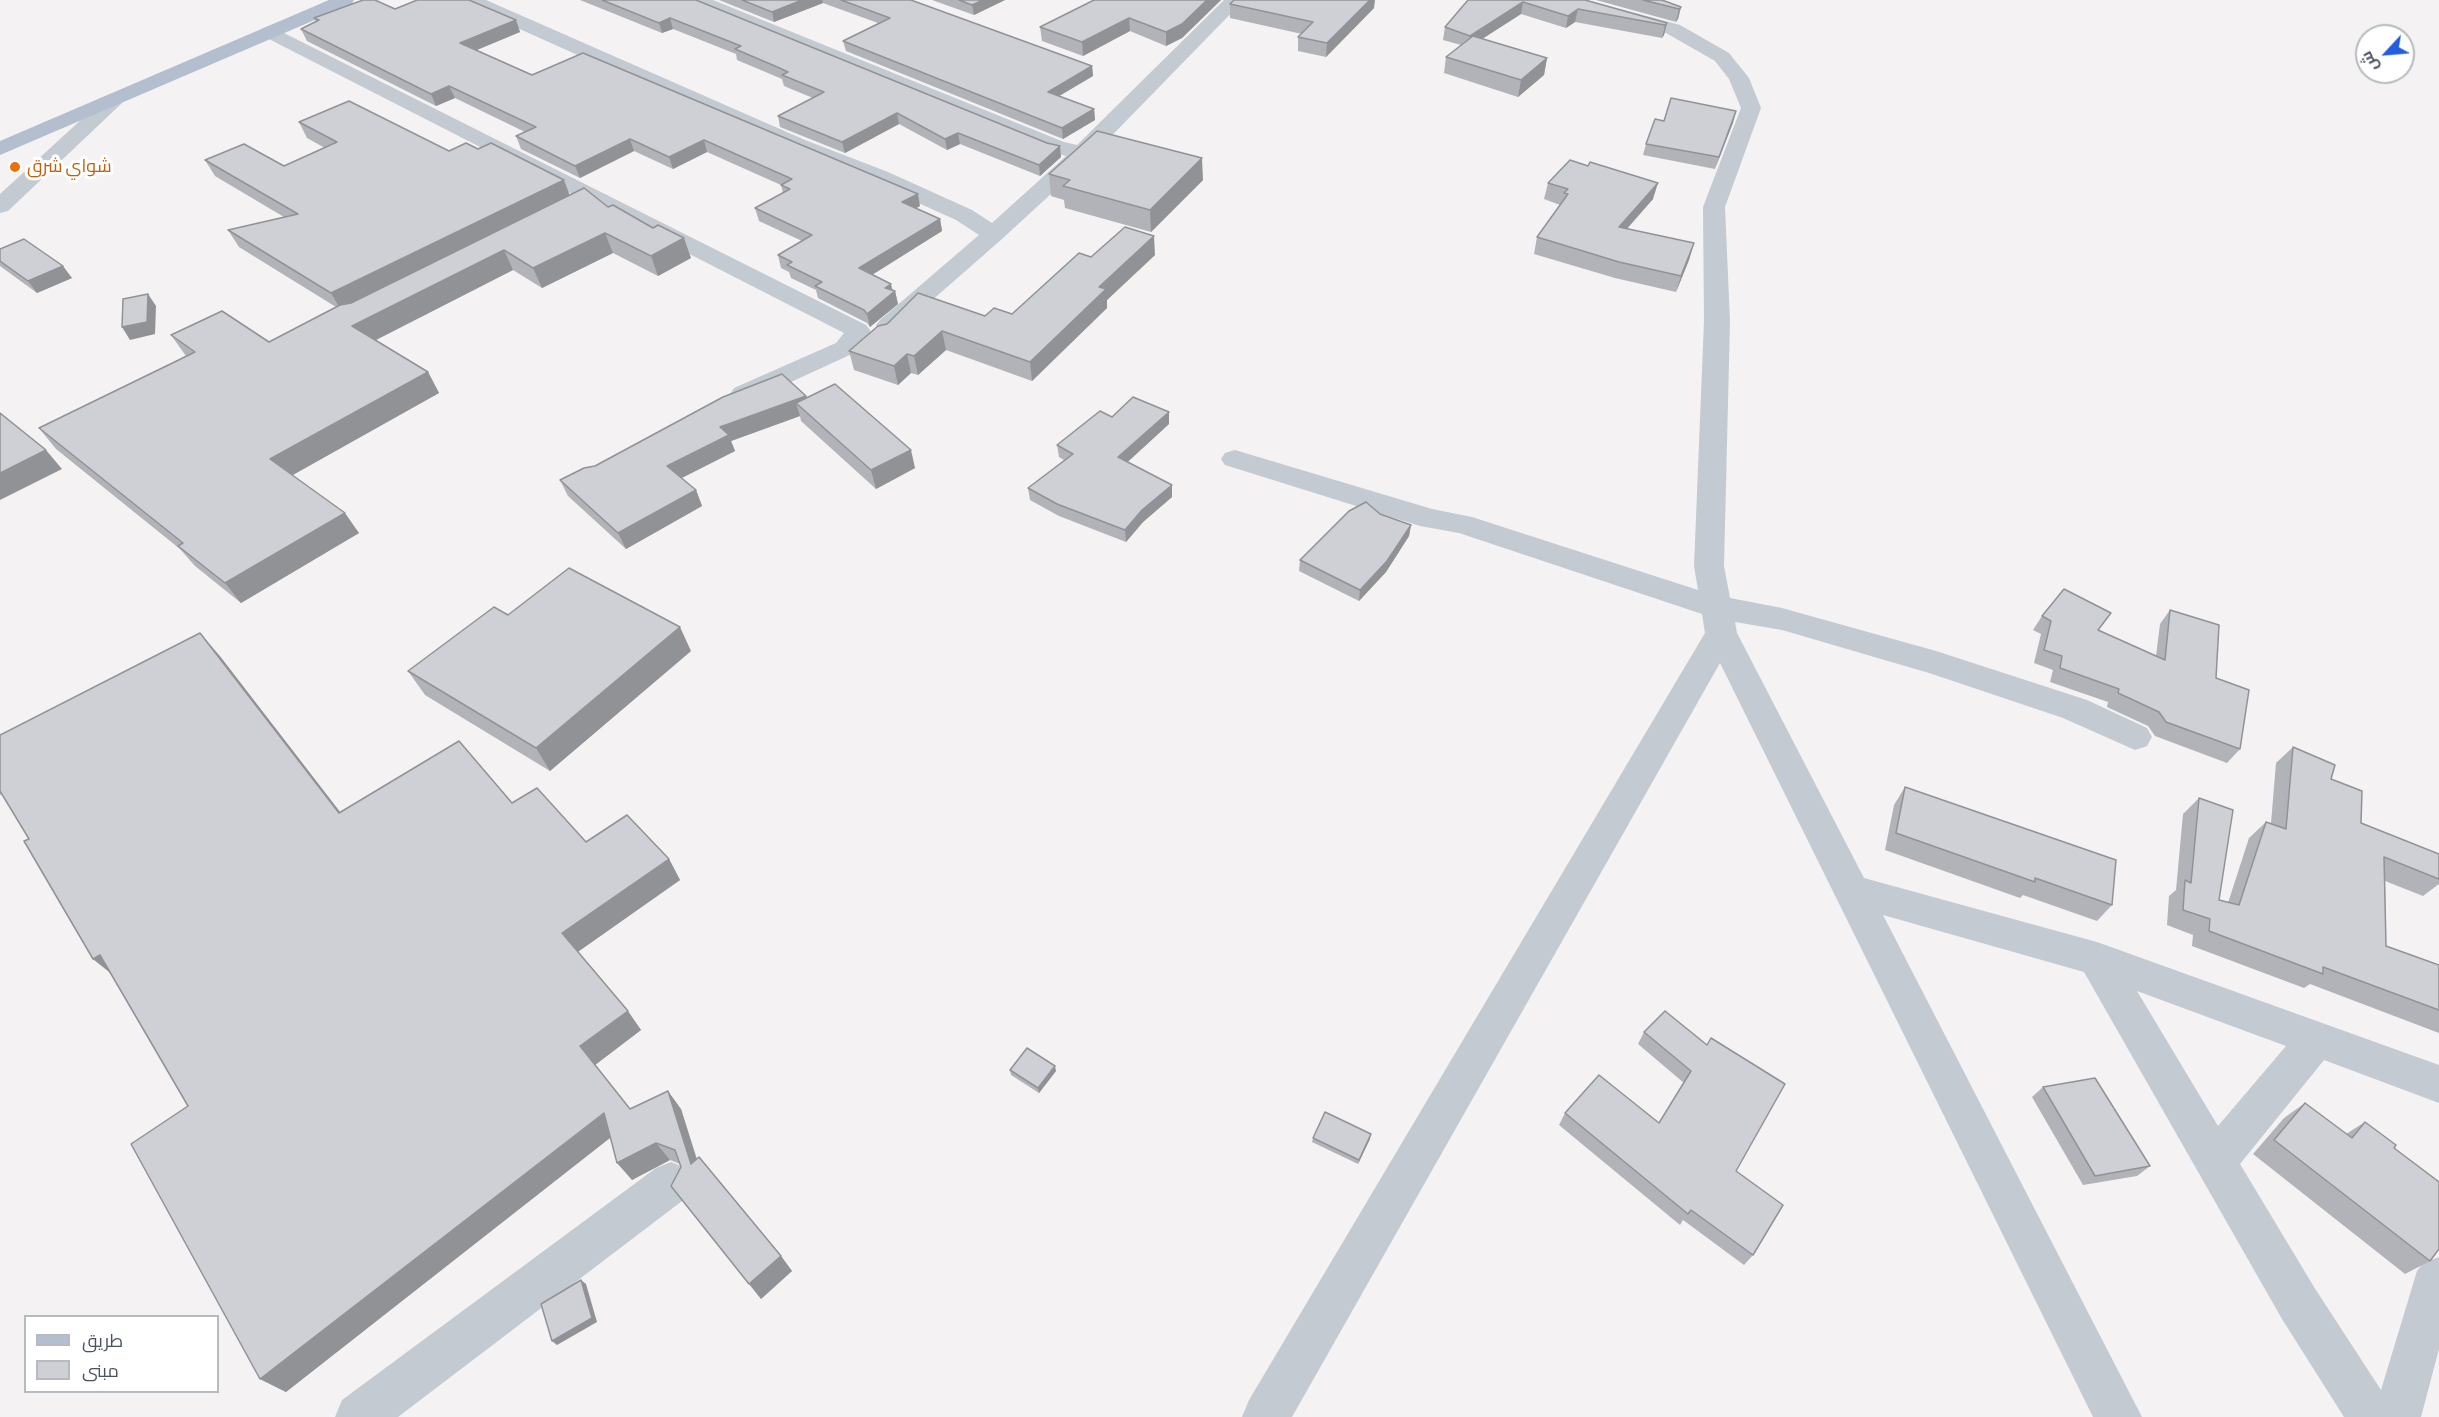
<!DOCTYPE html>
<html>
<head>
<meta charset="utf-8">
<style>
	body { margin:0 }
	#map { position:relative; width:2439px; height:1417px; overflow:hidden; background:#f4f2f2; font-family:"Sofia Sans Condensed",Cairo,sans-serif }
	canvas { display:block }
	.legend { position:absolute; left:24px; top:1315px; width:195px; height:78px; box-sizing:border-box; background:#fff; border:2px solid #b7babf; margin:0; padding:8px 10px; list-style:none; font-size:18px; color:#4a525e }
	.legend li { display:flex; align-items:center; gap:12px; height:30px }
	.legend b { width:30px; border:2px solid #b7babf }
	.north { position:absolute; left:2355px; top:24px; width:60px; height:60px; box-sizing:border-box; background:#fff; border:2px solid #b7babf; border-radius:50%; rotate:244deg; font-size:16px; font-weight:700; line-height:24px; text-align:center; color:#4a525e }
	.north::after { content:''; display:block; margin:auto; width:21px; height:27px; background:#235ddc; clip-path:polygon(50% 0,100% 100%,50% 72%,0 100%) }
</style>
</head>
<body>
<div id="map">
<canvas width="2439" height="1417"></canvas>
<ul class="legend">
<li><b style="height:8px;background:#b3bece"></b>طريق</li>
<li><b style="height:16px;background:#cfd0d6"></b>مبنى</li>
</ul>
<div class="north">ش</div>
</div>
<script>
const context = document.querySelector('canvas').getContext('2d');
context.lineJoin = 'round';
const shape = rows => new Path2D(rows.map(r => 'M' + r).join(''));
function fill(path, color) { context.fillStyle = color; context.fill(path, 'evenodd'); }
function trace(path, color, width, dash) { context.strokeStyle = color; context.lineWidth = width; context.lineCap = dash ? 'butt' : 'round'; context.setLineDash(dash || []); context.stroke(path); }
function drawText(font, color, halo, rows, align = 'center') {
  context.font = font + ' "Sofia Sans Condensed",Cairo,sans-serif'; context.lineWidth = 6; context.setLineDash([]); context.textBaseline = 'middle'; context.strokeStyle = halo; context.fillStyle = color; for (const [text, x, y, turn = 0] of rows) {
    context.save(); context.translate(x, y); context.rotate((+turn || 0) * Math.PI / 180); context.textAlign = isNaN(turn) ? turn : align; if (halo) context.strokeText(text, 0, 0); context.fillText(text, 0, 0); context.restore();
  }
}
fill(shape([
	[462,0,486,0,805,140,888,172,972,210,992,223,1066,156,1049,152,690,4,688,0,713,0,1064,142,1077,145,1224,0,1244,0,1090,158,1002,239,898,330,889,333,880,330,876,325,880,320,979,235,956,220,872,182,789,150,464,4,462,0],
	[1557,0,1587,0,1680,25,1729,53,1749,78,1761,108,1725,207,1730,321,1724,566,1730,598,1782,608,1936,651,2087,700,2147,728,2152,737,2147,746,2135,750,2063,718,1929,673,1782,630,1735,622,1737,633,1864,878,2097,942,2439,1065,2439,1103,2324,1060,2240,1164,2314,1287,2381,1390,2417,1271,2423,1263,2439,1257,2439,1349,2421,1417,2344,1417,2282,1319,2084,972,1883,915,2142,1417,2093,1417,1720,663,1292,1417,1242,1417,1249,1400,1705,633,1702,614,1459,533,1420,526,1225,465,1221,459,1225,453,1235,450,1245,453,1432,509,1472,517,1698,590,1694,566,1704,321,1703,207,1741,108,1729,79,1715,61,1666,33,1559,4,1557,0],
	[2137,991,2286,1046,2218,1126,2137,991],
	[270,26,866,325,870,330,870,336,854,353,752,400,743,402,734,400,730,394,734,388,836,343,844,333,263,36,260,32,263,28,270,26],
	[114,94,121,96,124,100,121,104,8,211,0,213,0,194,107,96,114,94],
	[671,1162,686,1168,692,1183,686,1198,398,1417,335,1417,342,1400,656,1168,671,1162]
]), '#c3cad2');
fill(shape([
	[329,0,354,0,352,4,0,155,0,141,329,0]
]), '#b3bece');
fill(shape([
	[580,0,696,0,1061,157,1040,176,960,144,947,150,899,124,845,153,780,127,778,116,813,98,784,86,782,79,737,60,736,54,673,29,662,33],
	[719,0,911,0,1092,66,1093,76,1059,96,1094,109,1095,120,1063,139,846,51,843,41,878,23,823,3,774,22],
	[932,0,1005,0,974,15],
	[1094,0,1221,0,1182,38,1166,46,1130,31,1083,56,1042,41,1040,27],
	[1468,0,1585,0,1667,23,1664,35,1662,38,1575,22,1566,28,1521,14,1482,39,1547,58,1544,75,1518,97,1444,73,1446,57,1461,45,1443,40,1445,27],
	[1596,0,1662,0,1681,7,1678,19,1676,22],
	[1230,4,1374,8,1326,57,1298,51,1298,37,1302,34,1230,18],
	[395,9,516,20,520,32,476,50,532,75,920,206,916,208,940,219,942,231,872,275,895,291,898,304,870,327,867,323,818,298,816,290,791,278,789,272,781,268,778,255,802,241,759,221,755,208,783,193,781,185,707,152,673,169,634,151,580,178,521,149,516,136,525,132,455,98,436,106,307,41,301,29,316,22,314,18],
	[1736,111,1715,169,1643,155,1646,144],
	[299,122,449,151,570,195,608,207,691,258,658,276,613,253,542,288,513,270,376,340,428,372,439,393,292,475,359,533,241,603,195,566,180,549,56,449,39,428,186,356,171,335,269,342,336,307,239,247,228,230,284,217,215,176,205,160,284,166,325,148,307,138],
	[1049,174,1203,180,1151,232,1065,208,1064,200,1051,196],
	[1548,183,1653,199,1627,229,1694,243,1689,260,1676,292,1615,278,1534,254,1537,237,1560,205,1544,199],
	[0,249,72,278,37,293,0,266],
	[1155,255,1107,300,1107,308,1032,381,946,350,918,375,911,373,898,385,854,370,849,351,985,316,1012,314,1091,257],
	[807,398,915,468,876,489,801,421,800,416,731,441,735,451,681,478,696,490,702,506,626,549,568,496,560,480,595,466],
	[1169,412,1169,424,1127,462,1172,497,1143,522,1126,542,1059,516,1030,500,1028,488,1064,460,1059,457,1057,445,1112,417],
	[1380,514,1411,525,1409,536,1386,572,1359,601,1299,571,1300,560],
	[2170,610,2216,678,2240,749,2227,763,2155,736,2148,726,2107,707,2108,702,2050,682,2053,670,2034,663,2041,634,2033,630,2042,616,2098,630,2156,656,2160,624],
	[508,615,691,651,550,771,425,695,408,671],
	[219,655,340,812,512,803,586,842,669,859,680,880,578,952,641,1030,595,1065,630,1109,681,1109,697,1159,781,1256,792,1271,761,1299,680,1164,670,1160,632,1180,610,1137,286,1392,260,1379,188,1106,112,974,93,959,29,839,2,794,0,795,0,735],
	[2293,747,2331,779,2361,823,2439,854,2439,884,2423,896,2385,881,2386,946,2439,965,2439,1033,2310,984,2304,988,2192,946,2193,935,2167,925,2169,896,2176,890,2183,814,2199,798,2219,900,2228,903,2249,838,2266,822,2271,823,2276,763],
	[1905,787,2112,905,2097,921,2023,895,2020,898,1885,850,1894,805],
	[1665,1011,1736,1171,1753,1255,1744,1265,1683,1220,1680,1225,1559,1125,1565,1113,1659,1123,1684,1083,1638,1044,1644,1032],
	[1010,1070,1056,1071,1039,1093,1011,1075],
	[2043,1087,2150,1166,2137,1176,2083,1185,2032,1097],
	[2305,1103,2346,1134,2365,1122,2430,1261,2405,1274,2253,1154,2284,1118],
	[1313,1138,1370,1139,1358,1164,1312,1142]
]), '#b2b3b8');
fill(shape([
	[802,0,822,0,823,3,774,22,772,12],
	[983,0,1005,0,974,15,972,5],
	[1207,0,1221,0,1182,38,1166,46,1166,32],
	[1370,0,1375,0,1374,8,1326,57,1327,43],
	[1523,2,1521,14,1468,48,1470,36],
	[1681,7,1678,19,1676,22,1679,9],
	[1578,9,1575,22,1566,28,1568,16],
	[670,18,673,29,662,33,659,23],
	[1129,18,1130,31,1083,56,1082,42],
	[516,20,520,32,465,55,460,43],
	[1667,23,1664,35,1662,38,1665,25],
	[1547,58,1544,75,1518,97,1521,80],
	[1092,66,1093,76,1049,102,1048,92],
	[449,86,455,98,436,106,431,94],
	[1094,109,1095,120,1063,139,1062,128],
	[1736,111,1733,123,1715,169,1719,157],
	[897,113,899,124,845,153,842,142],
	[958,133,960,144,947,150,945,139],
	[630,139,634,151,580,178,575,166],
	[704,140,707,152,673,169,669,157],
	[1060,146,1061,157,1040,176,1039,165],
	[1202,158,1203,180,1151,232,1150,210],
	[564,180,570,196,341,310,331,293],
	[1658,183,1653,199,1614,243,1619,227],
	[918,194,920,206,905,215,902,202],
	[940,219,942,231,862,281,859,268],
	[605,233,613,253,542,288,533,268],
	[1154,236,1155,255,1107,300,1107,308,1032,381,1030,362,1099,287],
	[684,238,691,258,658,276,651,256],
	[1694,243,1689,260,1676,292,1681,276],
	[504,250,513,270,364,346,352,326],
	[63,266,72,278,37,293,28,281],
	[891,284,893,293,895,291,898,304,870,327,867,314,885,288],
	[148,294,156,306,155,334,130,340,122,327],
	[942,331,946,350,918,375,914,356],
	[907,354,911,373,898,385,894,366],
	[428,372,439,393,284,480,270,459],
	[806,396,811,412,796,403,800,416,731,441,735,451,674,482,667,466,720,427],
	[1169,412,1169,424,1119,470,1118,457],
	[46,450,62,469,0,500,0,473],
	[911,450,915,468,876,489,871,470],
	[1172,485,1172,497,1143,522,1126,542,1125,530,1142,510],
	[696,490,702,506,626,549,618,533],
	[345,513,359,533,241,603,225,583],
	[1411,525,1409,536,1386,572,1359,601,1360,590],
	[680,627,691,651,550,771,536,748],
	[200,633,219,655,357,834,339,813],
	[669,859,680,880,576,953,562,933],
	[100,955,118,979,93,959],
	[628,1011,641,1030,595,1065,580,1046],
	[1055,1066,1056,1071,1039,1093,1038,1088],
	[668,1091,681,1109,703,1180,691,1164],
	[604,1113,619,1131,286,1392,260,1379],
	[1371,1134,1370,1139,1358,1164,1359,1160],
	[656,1143,670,1160,632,1180,617,1163],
	[781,1256,792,1271,761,1299,749,1284],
	[581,1280,586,1284,597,1322,557,1345,552,1341]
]), '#919296');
const building = shape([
	[363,0,375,0,395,9,417,0,469,0,516,20,460,43,532,75,583,53,918,194,902,202,940,219,859,268,891,284,885,288,895,291,867,314,864,310,815,286,822,282,787,265,792,262,778,255,812,235,755,208,790,189,781,185,792,179,704,140,669,157,630,139,575,166,516,136,536,127,449,86,431,94,301,29,319,20,314,18,363,0],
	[602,0,696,0,1047,143,1060,146,1039,165,958,133,945,139,897,113,842,142,778,116,824,92,782,75,788,72,775,66,735,49,741,46,670,18,659,23,602,0],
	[742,0,802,0,772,12,742,0],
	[841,0,911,0,1092,66,1048,92,1094,109,1062,128,843,41,890,18,841,0],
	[959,0,983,0,972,5,959,0],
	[1094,0,1207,0,1182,24,1166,32,1129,18,1082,42,1040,27,1094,0],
	[1234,0,1370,0,1327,43,1298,37,1313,22,1230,4,1234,0],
	[1468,0,1585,0,1667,23,1665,25,1578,9,1568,16,1523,2,1470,36,1445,27,1468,0],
	[1643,0,1662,0,1681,7,1679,9,1643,0],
	[1473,36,1547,58,1521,80,1446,57,1473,36],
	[1671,98,1736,111,1719,157,1646,144,1655,119,1664,121,1671,98],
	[349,101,449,151,466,143,478,149,491,143,564,180,331,293,228,230,298,214,205,160,244,144,284,166,337,142,299,122,349,101],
	[1097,131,1202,158,1150,210,1063,186,1070,180,1049,174,1097,131],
	[1570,160,1588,166,1590,162,1658,183,1619,227,1694,243,1681,276,1619,262,1537,237,1568,194,1564,193,1568,189,1548,183,1570,160],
	[584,188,608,207,613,205,653,228,658,225,684,238,651,256,605,233,533,268,504,250,352,326,428,372,270,459,345,513,225,583,178,546,183,543,39,428,195,352,171,335,222,311,269,342,340,305,351,303,584,188],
	[1125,227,1154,236,1099,287,1106,289,1030,362,942,331,914,356,907,354,894,366,849,351,878,326,887,324,918,293,985,316,994,308,1012,314,1079,253,1091,257,1125,227],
	[24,239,63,266,28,281,0,261,0,249,24,239],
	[148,294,147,322,122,327,123,299,148,294],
	[782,374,806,396,720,427,729,435,667,466,696,490,618,533,560,480,584,468,595,466,723,397,782,374],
	[835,384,911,450,871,470,796,403,835,384],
	[1133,397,1169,412,1118,457,1172,485,1142,510,1125,530,1057,504,1028,488,1073,454,1057,445,1100,411,1112,417,1133,397],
	[0,413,46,450,0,473,0,413],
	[1366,502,1380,514,1411,525,1387,561,1360,590,1300,560,1349,511,1366,502],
	[569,568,680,627,536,748,408,671,494,607,508,615,569,568],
	[2064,589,2111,613,2098,630,2165,660,2170,610,2219,625,2216,678,2249,690,2240,749,2166,722,2159,712,2118,693,2119,689,2060,668,2062,656,2044,650,2051,621,2042,616,2064,589],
	[200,633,339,813,459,741,512,803,537,788,586,842,627,815,669,859,562,933,628,1011,580,1046,630,1109,668,1091,691,1164,699,1157,781,1256,749,1284,671,1186,681,1167,675,1150,656,1143,617,1163,604,1113,260,1379,131,1144,188,1106,100,955,93,959,24,841,29,839,0,791,0,735,200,633],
	[2293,747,2335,765,2331,779,2362,791,2361,823,2439,854,2439,879,2384,857,2386,946,2439,965,2439,1010,2323,967,2323,974,2209,931,2210,919,2183,910,2185,880,2191,883,2199,798,2233,810,2219,900,2239,905,2266,822,2286,829,2293,747],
	[1905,787,2116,860,2112,905,2035,878,2035,882,1896,833,1905,787],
	[1665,1011,1707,1045,1711,1038,1785,1084,1736,1171,1783,1205,1753,1255,1691,1210,1688,1214,1565,1113,1599,1075,1659,1123,1691,1071,1644,1032,1665,1011],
	[1027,1048,1055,1066,1038,1088,1010,1070,1027,1048],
	[2095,1078,2150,1166,2095,1176,2043,1087,2095,1078],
	[2305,1103,2352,1138,2365,1122,2396,1145,2394,1148,2439,1182,2439,1249,2430,1261,2274,1140,2305,1103],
	[1325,1112,1371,1134,1359,1160,1313,1138,1325,1112],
	[581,1280,592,1318,552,1341,541,1304,581,1280]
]);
fill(building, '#cfd0d6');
trace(building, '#919296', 1.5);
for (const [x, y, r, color] of [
	[15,167,6,"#e8710a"]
]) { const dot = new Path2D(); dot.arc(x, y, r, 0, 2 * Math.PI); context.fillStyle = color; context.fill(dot); trace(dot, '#fff', 2); }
drawText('18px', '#c56008', '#fff', [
	["شواي شرق",27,167]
], 'left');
</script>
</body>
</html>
